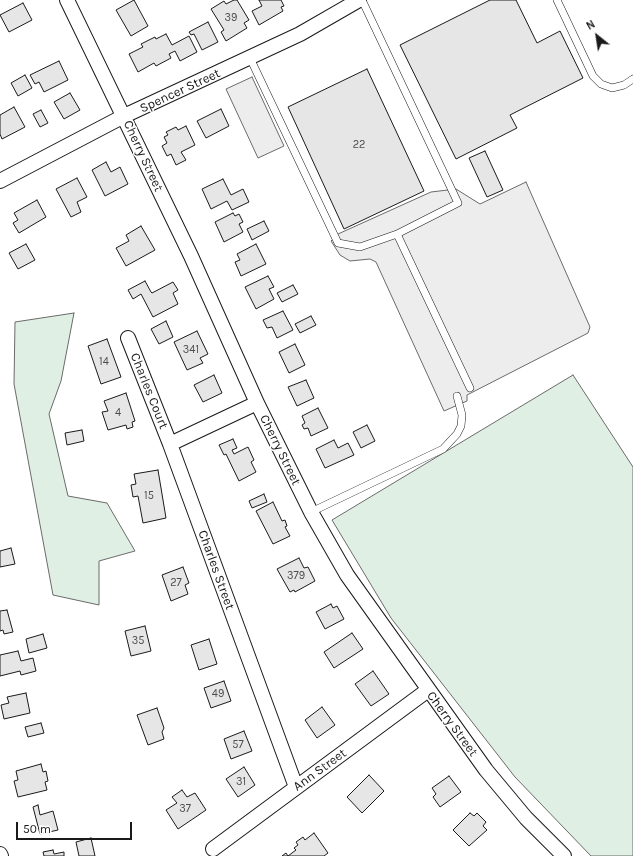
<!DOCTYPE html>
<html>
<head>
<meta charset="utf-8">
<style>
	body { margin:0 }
	#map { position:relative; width:633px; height:856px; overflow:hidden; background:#fff; font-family:Karla,sans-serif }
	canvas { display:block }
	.north { position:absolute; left:577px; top:16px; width:40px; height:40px; -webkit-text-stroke:3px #fff; paint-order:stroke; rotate:330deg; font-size:11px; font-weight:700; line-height:16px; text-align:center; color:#1a1a1a }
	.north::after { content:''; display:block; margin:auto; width:14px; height:18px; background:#1a1a1a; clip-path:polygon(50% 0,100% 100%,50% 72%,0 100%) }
	.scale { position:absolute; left:16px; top:822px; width:116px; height:18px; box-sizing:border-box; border:2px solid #1a1a1a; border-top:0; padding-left:5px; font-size:12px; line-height:14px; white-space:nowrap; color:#1a1a1a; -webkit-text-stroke:3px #fff; paint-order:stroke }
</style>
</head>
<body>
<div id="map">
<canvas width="633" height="856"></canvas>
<div class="north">N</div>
<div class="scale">50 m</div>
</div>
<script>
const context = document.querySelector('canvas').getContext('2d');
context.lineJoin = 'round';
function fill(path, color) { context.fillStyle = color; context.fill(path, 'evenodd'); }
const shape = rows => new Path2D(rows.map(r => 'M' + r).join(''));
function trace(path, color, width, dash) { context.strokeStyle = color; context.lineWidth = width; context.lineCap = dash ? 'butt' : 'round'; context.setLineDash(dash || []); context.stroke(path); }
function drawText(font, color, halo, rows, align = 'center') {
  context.font = font + ' Karla,sans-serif'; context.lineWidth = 3; context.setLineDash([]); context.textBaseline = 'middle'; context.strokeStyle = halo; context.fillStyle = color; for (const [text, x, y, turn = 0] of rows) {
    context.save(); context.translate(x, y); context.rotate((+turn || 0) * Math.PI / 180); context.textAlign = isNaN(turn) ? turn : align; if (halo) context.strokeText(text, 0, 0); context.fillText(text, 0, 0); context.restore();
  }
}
const green = shape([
	[74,313,61,381,49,414,68,496,107,503,135,551,99,561,99,605,53,595,14,384,15,322,74,313],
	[573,375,633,467,633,856,591,856,515,777,391,618,332,520,573,375]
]);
fill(green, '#e0efe3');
trace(green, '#6a6a6a', 1);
const parking = shape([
	[252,77,284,146,258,158,226,89,252,77],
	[526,182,590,327,588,333,467,395,467,401,444,411,376,262,370,259,350,261,340,255,331,241,338,234,431,192,456,189,480,204,526,182]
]);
fill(parking, '#ededed');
trace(parking, '#6a6a6a', 1);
const building = shape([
	[134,0,148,26,131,36,116,10,134,0],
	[234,0,237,0,249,20,244,23,247,28,226,41,221,32,224,30,211,9,224,1,226,4,234,0],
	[259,0,281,0,284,6,281,7,283,11,259,25,252,11,262,6,259,0],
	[490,0,516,0,537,43,560,31,583,78,510,115,517,128,456,159,400,45,490,0],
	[23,3,32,20,9,32,0,15,23,3],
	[208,22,218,42,202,50,194,34,191,35,189,32,208,22],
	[166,34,172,45,189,36,197,52,180,61,175,51,169,54,171,58,156,66,154,63,138,72,129,54,143,47,141,44,155,37,156,39,166,34],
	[59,61,68,80,44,92,39,82,35,84,30,75,59,61],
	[367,69,424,191,344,229,288,107,367,69],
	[25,75,32,88,18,96,11,83,25,75],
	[70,93,80,110,64,119,54,102,70,93],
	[14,107,25,127,2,139,0,134,0,115,14,107],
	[221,109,229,126,206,138,197,121,221,109],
	[41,110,48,123,40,127,33,114,41,110],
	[186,126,195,145,181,152,186,160,176,165,171,154,167,156,162,146,167,143,164,137,168,135,166,132,176,127,178,130,186,126],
	[485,151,503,190,487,197,469,158,485,151],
	[106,162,111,172,120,167,128,184,105,196,92,170,106,162],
	[77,178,87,197,77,202,81,212,71,217,56,189,77,178],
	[223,179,231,195,243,189,249,202,232,210,227,201,211,209,202,189,223,179],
	[37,200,46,217,19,233,13,223,18,220,14,213,37,200],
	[233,213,235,216,239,214,243,222,239,224,243,232,224,242,215,222,233,213],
	[264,221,269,231,252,240,247,229,264,221],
	[141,226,155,250,126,266,116,248,129,241,126,235,141,226],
	[26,244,35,260,18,269,9,253,26,244],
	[256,244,266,264,241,276,235,262,240,260,237,254,256,244],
	[268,276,274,287,269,289,274,299,256,309,245,287,268,276],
	[145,281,151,292,152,293,173,282,178,290,173,293,178,304,153,317,141,294,133,299,128,290,145,281],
	[293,285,298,294,282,302,277,293,293,285],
	[283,311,293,330,277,338,272,327,267,328,263,320,283,311],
	[311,316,316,325,300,333,295,324,311,316],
	[166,321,173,337,159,344,151,329,166,321],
	[197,331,208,354,200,358,203,363,187,370,174,342,197,331],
	[107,339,121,377,101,384,88,346,107,339],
	[295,344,305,365,289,373,279,352,295,344],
	[214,375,222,393,203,402,194,385,214,375],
	[306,380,314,398,297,406,288,387,306,380],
	[126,393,135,421,132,422,133,427,127,429,126,425,108,430,102,412,108,411,104,401,126,393],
	[318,408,328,428,311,436,308,428,304,429,302,425,305,423,302,416,318,408],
	[367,425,375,441,361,448,353,432,367,425],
	[82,430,84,441,67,445,65,433,82,430],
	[233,439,237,448,232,450,234,454,248,447,254,460,251,462,256,472,239,481,226,454,224,455,219,445,233,439],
	[334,440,338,448,348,443,354,455,325,468,316,449,334,440],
	[158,470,166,518,143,523,138,496,133,497,131,485,136,484,134,474,158,470],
	[264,494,267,502,252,508,249,501,264,494],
	[273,502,282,521,285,520,287,526,285,527,290,536,273,544,256,511,273,502],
	[11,548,15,564,0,567,0,551,11,548],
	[299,558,304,568,308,567,315,581,295,592,294,590,290,592,277,569,299,558],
	[183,567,189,583,185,585,188,594,171,601,162,575,183,567],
	[331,604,333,608,337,606,344,619,325,629,316,612,331,604],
	[7,610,13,632,4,634,3,630,0,631,0,611,7,610],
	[145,626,151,651,131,656,125,631,145,626],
	[352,633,363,649,334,668,324,652,352,633],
	[43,634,47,648,29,653,26,639,43,634],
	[209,639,217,664,199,670,191,645,209,639],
	[18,651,21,661,33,658,36,671,21,675,20,671,0,676,0,655,18,651],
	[373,671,389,694,371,706,355,684,373,671],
	[224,681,231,701,211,708,204,688,224,681],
	[26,693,30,713,4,719,1,705,9,703,7,697,26,693],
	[322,707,335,725,317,738,305,720,322,707],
	[157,708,164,728,162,732,164,739,148,745,137,715,157,708],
	[41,723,44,733,28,737,25,727,41,723],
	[244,731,252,751,231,759,224,739,244,731],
	[41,764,43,772,46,771,48,781,45,782,47,790,18,797,14,781,18,780,16,771,41,764],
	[244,767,255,785,238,797,226,779,244,767],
	[369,775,384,791,362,813,347,797,369,775],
	[449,776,461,792,440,807,433,797,436,794,432,788,449,776],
	[182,790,187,797,195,793,206,810,178,829,166,810,177,803,172,797,182,790],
	[38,805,40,815,53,811,58,830,40,834,33,807,38,805],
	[470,813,474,816,477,813,486,822,483,826,487,830,469,846,453,830,470,813],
	[314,833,328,853,324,856,282,856,286,853,288,856,296,850,294,848,298,845,296,842,303,837,305,840,314,833],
	[91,838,95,856,79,856,76,842,91,838],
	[53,850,54,854,64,852,64,856,44,856,43,852,53,850]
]);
fill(building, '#e6e6e6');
trace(building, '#1a1a1a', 1);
const lane = shape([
	[557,0,593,76,601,84,612,88,624,85,633,79],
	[250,58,338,243,360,247,397,234,458,203,362,0],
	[397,234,470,388],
	[311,512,443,449,457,434,461,426,462,415,457,396]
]);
const street = shape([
	[67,0,191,256,257,403,311,512,347,575,486,770,526,818,564,856],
	[0,181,124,116,300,34,359,0],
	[128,338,170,444,296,787],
	[170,444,257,403],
	[213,849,428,690],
	[0,854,1,856]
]);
trace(lane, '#1a1a1a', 8);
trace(street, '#1a1a1a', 16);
trace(lane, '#fff', 7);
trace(street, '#fff', 14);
drawText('11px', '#4d4d4d', null, [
	["39",231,18],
	["22",359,145],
	["341",191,350],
	["14",104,362],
	["4",118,413],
	["15",149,496],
	["379",296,576],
	["27",176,583],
	["35",138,641],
	["49",218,694],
	["57",238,745],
	["31",241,782],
	["37",185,809]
]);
drawText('13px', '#1a1a1a', '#fff', [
	["Spencer Street",180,91,-25],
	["Cherry Street",143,156,65],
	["Charles Court",149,391,68],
	["Cherry Street",280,450,64],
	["Charles Street",216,570,70],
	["Cherry Street",452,724,54],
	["Ann Street",320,770,-36]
]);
</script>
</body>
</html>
